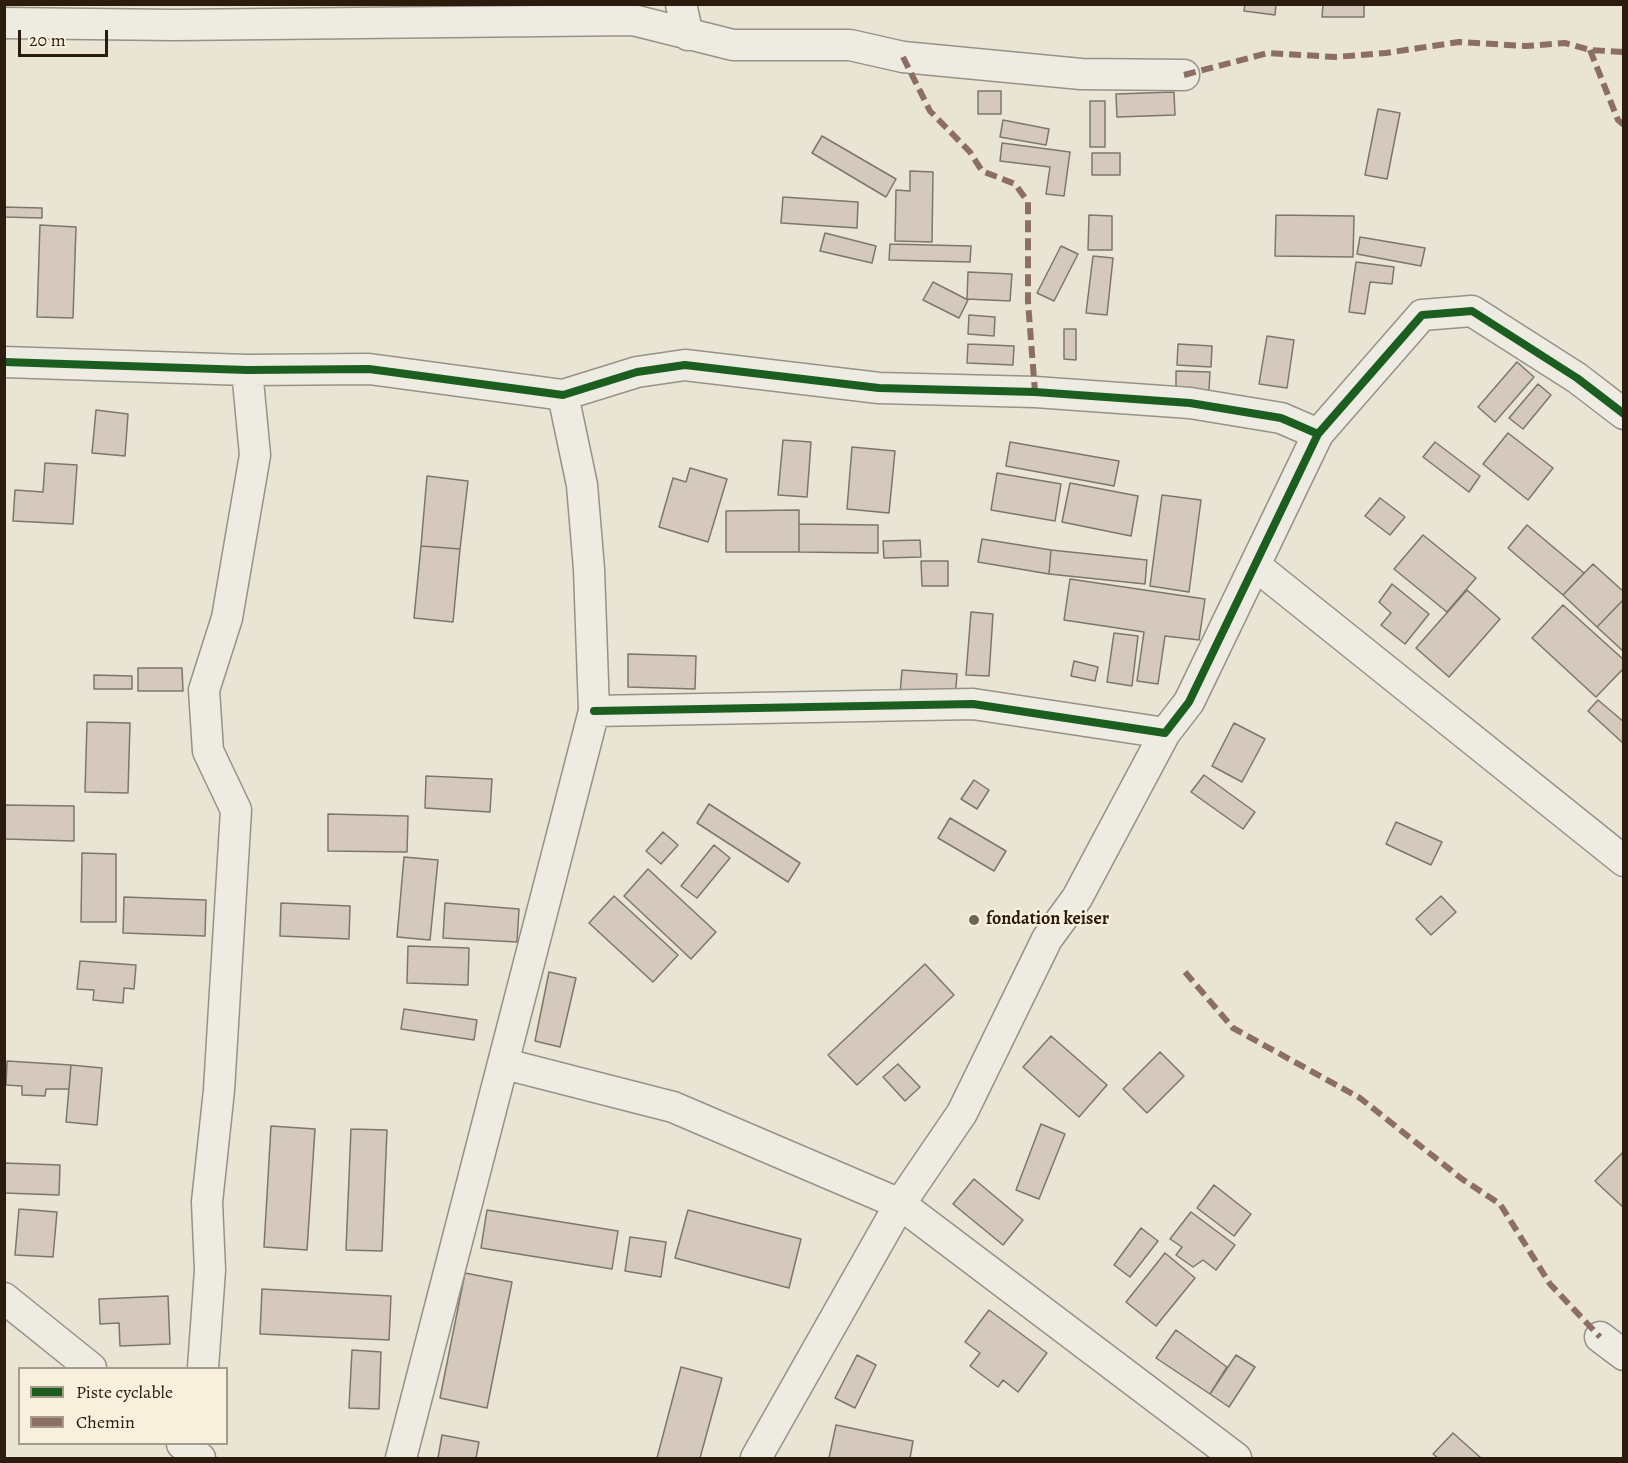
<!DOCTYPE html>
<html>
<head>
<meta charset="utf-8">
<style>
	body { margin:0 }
	#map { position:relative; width:1628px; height:1463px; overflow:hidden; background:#e9e4d3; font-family:Alegreya,serif }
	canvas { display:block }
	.frame { position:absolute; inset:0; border:6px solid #2c1c0e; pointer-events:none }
	.legend { position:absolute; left:18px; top:1367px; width:210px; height:78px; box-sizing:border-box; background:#f6f0dd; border:2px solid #a59b8a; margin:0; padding:8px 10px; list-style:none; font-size:18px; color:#2c1c0e }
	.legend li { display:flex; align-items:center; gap:12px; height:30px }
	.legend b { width:30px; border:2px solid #a59b8a }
	.scale { position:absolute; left:18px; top:30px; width:90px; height:27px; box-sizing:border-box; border:3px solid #2c1c0e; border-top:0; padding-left:8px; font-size:18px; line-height:21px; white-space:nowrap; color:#2c1c0e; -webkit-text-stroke:4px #f6f0dd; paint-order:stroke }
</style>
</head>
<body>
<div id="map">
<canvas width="1628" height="1463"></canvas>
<div class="frame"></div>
<ul class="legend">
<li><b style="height:8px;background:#1b5e20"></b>Piste cyclable</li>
<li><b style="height:8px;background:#8d6e63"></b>Chemin</li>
</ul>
<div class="scale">20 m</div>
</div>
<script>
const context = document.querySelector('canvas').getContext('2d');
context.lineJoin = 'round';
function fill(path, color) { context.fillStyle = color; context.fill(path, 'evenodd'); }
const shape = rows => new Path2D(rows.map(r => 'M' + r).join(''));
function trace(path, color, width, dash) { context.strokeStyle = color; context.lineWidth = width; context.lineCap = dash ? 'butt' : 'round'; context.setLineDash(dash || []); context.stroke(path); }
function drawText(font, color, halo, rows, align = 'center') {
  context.font = font + ' Alegreya,serif'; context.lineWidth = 4.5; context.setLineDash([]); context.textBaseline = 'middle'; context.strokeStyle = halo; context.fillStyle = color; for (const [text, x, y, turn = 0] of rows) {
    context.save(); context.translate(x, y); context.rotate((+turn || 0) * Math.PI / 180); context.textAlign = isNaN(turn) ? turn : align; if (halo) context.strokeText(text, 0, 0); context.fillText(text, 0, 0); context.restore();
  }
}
const building = shape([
	[1245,4,1276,4,1275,15,1244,11,1245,4],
	[1323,4,1364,4,1364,17,1322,17,1323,4],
	[978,91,1001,91,1001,114,978,114,978,91],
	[1174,92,1175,115,1117,117,1116,94,1174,92],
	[1090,101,1105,101,1105,147,1090,147,1090,101],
	[1378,109,1400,113,1387,179,1365,175,1378,109],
	[1003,120,1049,129,1046,145,1000,137,1003,120],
	[822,136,896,179,886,197,812,153,822,136],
	[1002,143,1070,152,1064,196,1046,194,1050,167,1000,161,1002,143],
	[1092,153,1120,153,1120,175,1092,175,1092,153],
	[910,171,933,172,932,242,895,241,896,190,910,191,910,171],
	[783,197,858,202,857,228,781,223,783,197],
	[4,207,42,208,42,218,4,217,4,207],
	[1089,215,1112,216,1112,250,1088,250,1089,215],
	[1276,215,1354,216,1353,257,1275,256,1276,215],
	[40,225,76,227,73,318,37,317,40,225],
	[825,233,876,246,872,263,820,251,825,233],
	[1360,237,1425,248,1421,266,1357,254,1360,237],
	[890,244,971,246,970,262,889,260,890,244],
	[1061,246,1078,254,1054,301,1037,293,1061,246],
	[1093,256,1113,258,1107,315,1086,313,1093,256],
	[1356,262,1394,267,1392,284,1370,282,1365,314,1349,312,1356,262],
	[968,272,1012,274,1010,301,967,299,968,272],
	[933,282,968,300,959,318,923,300,933,282],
	[969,315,995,317,994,336,968,334,969,315],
	[1064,329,1076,329,1076,360,1064,359,1064,329],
	[1267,336,1294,340,1287,388,1259,384,1267,336],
	[968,344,1014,346,1013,365,967,363,968,344],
	[1178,344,1212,346,1211,367,1177,365,1178,344],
	[1517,362,1534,377,1495,422,1478,407,1517,362],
	[1176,371,1210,372,1209,390,1176,389,1176,371],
	[1538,384,1551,395,1523,429,1509,418,1538,384],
	[96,410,128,414,125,456,92,453,96,410],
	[1508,433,1553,468,1528,500,1483,464,1508,433],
	[783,440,811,442,807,497,778,495,783,440],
	[1010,442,1119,461,1114,486,1006,466,1010,442],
	[1435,442,1480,476,1469,492,1423,457,1435,442],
	[852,447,895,451,889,513,847,509,852,447],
	[45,463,77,465,73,524,13,521,15,490,43,492,45,463],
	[690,468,727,479,708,542,659,527,673,478,686,482,690,468],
	[997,473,1061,484,1055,521,991,510,997,473],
	[427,476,468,481,460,549,421,546,427,476],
	[1070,483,1138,496,1131,536,1062,522,1070,483],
	[1162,495,1201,500,1189,592,1150,586,1162,495],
	[1380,498,1405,517,1390,535,1365,516,1380,498],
	[799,510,799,552,726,552,726,511,799,510],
	[799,524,878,525,878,553,799,552,799,524],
	[1527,525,1584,573,1563,595,1508,548,1527,525],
	[1423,535,1476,578,1447,612,1394,569,1423,535],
	[982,539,1051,550,1049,574,978,562,982,539],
	[920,540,921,557,884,558,883,541,920,540],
	[421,546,460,549,453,622,414,618,421,546],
	[1051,550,1147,560,1145,584,1049,574,1051,550],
	[921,561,948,561,948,586,922,586,921,561],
	[1593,564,1624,592,1624,599,1597,627,1563,595,1593,564],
	[1070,579,1205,599,1199,640,1165,636,1158,684,1137,681,1144,632,1064,620,1070,579],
	[1392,584,1429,614,1405,644,1381,625,1391,613,1379,602,1392,584],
	[1467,590,1500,619,1449,677,1416,648,1467,590],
	[1623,600,1624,601,1624,652,1597,627,1623,600],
	[1563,605,1624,660,1624,668,1596,697,1532,638,1563,605],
	[971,612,993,614,989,676,966,675,971,612],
	[1114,633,1138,636,1132,686,1107,682,1114,633],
	[628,654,696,656,695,689,628,687,628,654],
	[1074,661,1098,667,1095,681,1071,676,1074,661],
	[138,668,182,668,183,691,138,691,138,668],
	[902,670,957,674,955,698,900,694,902,670],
	[94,675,132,676,132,689,94,689,94,675],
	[1598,700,1624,722,1624,744,1588,711,1598,700],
	[87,722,130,723,128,793,85,792,87,722],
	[1234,723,1265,739,1242,782,1212,766,1234,723],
	[1204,775,1255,812,1243,829,1191,792,1204,775],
	[426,776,492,779,490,812,425,808,426,776],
	[974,780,989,790,977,809,961,799,974,780],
	[709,804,800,863,788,882,697,823,709,804],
	[4,805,74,806,74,841,4,839,4,805],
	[328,814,408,816,407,852,328,851,328,814],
	[950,818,1006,851,994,871,938,838,950,818],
	[1396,822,1442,842,1431,865,1386,844,1396,822],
	[663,832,678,845,661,864,646,851,663,832],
	[714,845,730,858,697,898,681,886,714,845],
	[82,853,116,854,116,922,81,922,82,853],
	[404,857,438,860,430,940,397,937,404,857],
	[648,869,716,932,691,959,624,896,648,869],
	[614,896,678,955,653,982,589,923,614,896],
	[1441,896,1456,912,1431,935,1416,919,1441,896],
	[124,897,206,900,205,936,123,933,124,897],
	[281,903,350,906,349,939,280,936,281,903],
	[445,903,519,909,517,942,443,938,445,903],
	[408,946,469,948,468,985,407,983,408,946],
	[80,961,136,965,134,989,124,988,123,1003,93,1000,94,990,77,989,80,961],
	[925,964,954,995,857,1085,828,1055,925,964],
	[549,972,576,978,560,1047,535,1041,549,972],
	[404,1009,477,1020,474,1040,401,1029,404,1009],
	[1051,1036,1107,1085,1079,1117,1023,1067,1051,1036],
	[1160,1052,1184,1076,1147,1113,1123,1089,1160,1052],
	[7,1061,71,1065,69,1089,46,1089,45,1096,22,1095,22,1086,6,1085,7,1061],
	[898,1064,920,1087,905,1101,883,1077,898,1064],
	[71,1065,102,1068,97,1125,66,1122,71,1065],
	[1041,1124,1065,1134,1039,1199,1016,1190,1041,1124],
	[271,1126,315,1129,307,1250,264,1247,271,1126],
	[351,1129,387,1130,382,1251,346,1250,351,1129],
	[1624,1151,1624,1208,1595,1181,1624,1151],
	[4,1163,60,1165,59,1195,4,1193,4,1163],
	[974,1179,1023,1220,1003,1245,953,1204,974,1179],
	[1214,1185,1251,1214,1234,1236,1197,1208,1214,1185],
	[19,1209,57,1212,53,1257,15,1255,19,1209],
	[487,1210,618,1231,612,1269,481,1248,487,1210],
	[688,1210,801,1239,789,1288,675,1258,688,1210],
	[1191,1212,1235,1245,1216,1270,1203,1260,1193,1267,1176,1255,1182,1247,1170,1239,1191,1212],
	[1141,1228,1158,1241,1130,1277,1114,1265,1141,1228],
	[630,1237,666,1242,661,1277,625,1271,630,1237],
	[1165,1253,1195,1278,1156,1326,1126,1302,1165,1253],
	[465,1273,512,1282,487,1408,440,1398,465,1273],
	[262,1289,391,1296,389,1340,260,1334,262,1289],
	[168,1296,170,1344,120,1346,119,1323,100,1324,99,1299,168,1296],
	[989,1310,1047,1353,1018,1392,1003,1380,998,1387,970,1366,980,1353,965,1342,989,1310],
	[1176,1330,1227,1367,1210,1394,1156,1358,1176,1330],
	[352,1350,381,1352,379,1409,349,1408,352,1350],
	[857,1355,876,1365,855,1408,835,1398,857,1355],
	[1236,1355,1255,1367,1229,1407,1210,1394,1236,1355],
	[681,1367,722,1378,700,1458,657,1458,681,1367],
	[836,1425,913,1441,910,1458,829,1458,836,1425],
	[1453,1433,1481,1458,1438,1458,1433,1454,1453,1433],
	[442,1435,479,1442,476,1458,438,1458,442,1435]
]);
fill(building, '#d5c8bc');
trace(building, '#7c776c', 1.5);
const street = shape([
	[681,4,688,35],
	[4,23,175,25,633,20,733,45,850,45,903,57,1081,74,1184,75],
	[4,362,247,370,369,369,563,395,637,372,685,365,879,388,1035,392,1190,403,1281,418,1318,434],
	[1256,566,1624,861],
	[594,711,973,704,1165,733,1189,702,1318,434,1422,315,1472,311,1577,378,1624,414],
	[505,1064,673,1107,900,1204,1236,1458],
	[4,1298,91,1368],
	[1600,1337,1624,1355],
	[203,1368,210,1270,207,1202,219,1090,236,810,208,751,204,690,227,618,255,455,247,370],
	[182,1444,200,1458],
	[401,1458,594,711,589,569,582,485,563,395],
	[756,1458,900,1204,962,1113,1047,939,1077,898,1165,733]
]);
trace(street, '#969286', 33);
trace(street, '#edebe2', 30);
trace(shape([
	[1590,50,1618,120,1624,125],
	[903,57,930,111,970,152,982,171,1015,184,1028,202,1028,302,1035,392],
	[1184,75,1268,53,1335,57,1386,53,1459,42,1526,46,1565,43,1590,50,1624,52],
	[1185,972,1233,1028,1360,1098,1462,1179,1500,1204,1550,1284,1600,1337]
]), '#8d6e63', 6, [12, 6]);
trace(shape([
	[4,362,247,370,369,369,563,395,637,372,685,365,879,388,1035,392,1190,403,1281,418,1318,434],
	[594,711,973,704,1165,733,1189,702,1318,434,1422,315,1472,311,1577,378,1624,414]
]), '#1b5e20', 8);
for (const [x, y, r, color] of [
	[974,920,6,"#6e6253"]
]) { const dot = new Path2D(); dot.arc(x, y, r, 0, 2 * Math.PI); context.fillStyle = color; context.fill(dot); trace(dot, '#f6f0dd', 2); }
drawText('bold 18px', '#2c1c0e', '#f6f0dd', [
	["fondation keiser",986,920]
], 'left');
</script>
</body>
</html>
